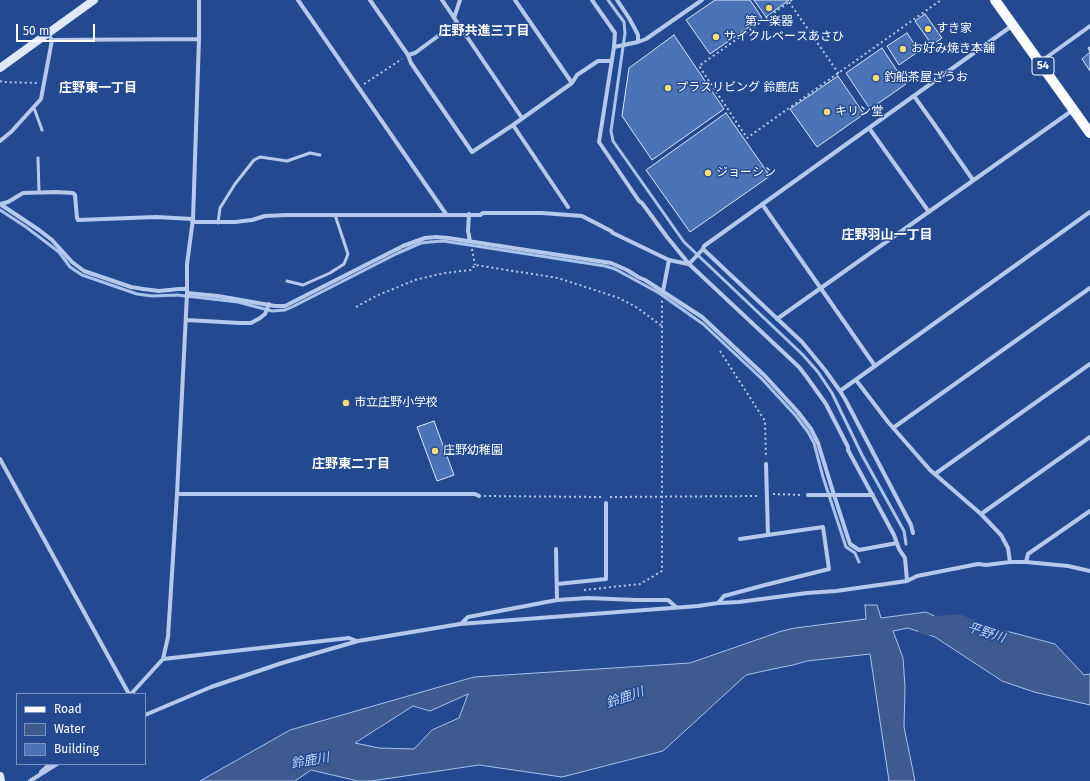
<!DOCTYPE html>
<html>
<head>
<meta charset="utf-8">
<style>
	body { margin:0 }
	#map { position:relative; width:1090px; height:781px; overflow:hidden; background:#234a91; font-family:"Fira Sans",sans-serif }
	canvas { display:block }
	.legend { position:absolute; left:16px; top:693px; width:130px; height:72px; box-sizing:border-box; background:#234a91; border:1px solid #7b92bd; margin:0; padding:5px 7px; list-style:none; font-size:12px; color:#fff }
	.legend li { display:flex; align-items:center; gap:8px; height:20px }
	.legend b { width:20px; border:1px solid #7b92bd }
	.scale { position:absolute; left:16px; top:24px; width:79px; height:18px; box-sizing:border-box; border:2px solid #fff; border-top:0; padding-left:5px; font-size:12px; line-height:14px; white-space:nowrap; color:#fff; -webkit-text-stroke:3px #234a91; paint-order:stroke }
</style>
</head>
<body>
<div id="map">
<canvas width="1090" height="781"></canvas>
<ul class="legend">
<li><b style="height:5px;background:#fafcff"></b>Road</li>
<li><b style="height:11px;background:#3e5a8e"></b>Water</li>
<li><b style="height:11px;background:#4b73b8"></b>Building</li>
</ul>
<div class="scale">50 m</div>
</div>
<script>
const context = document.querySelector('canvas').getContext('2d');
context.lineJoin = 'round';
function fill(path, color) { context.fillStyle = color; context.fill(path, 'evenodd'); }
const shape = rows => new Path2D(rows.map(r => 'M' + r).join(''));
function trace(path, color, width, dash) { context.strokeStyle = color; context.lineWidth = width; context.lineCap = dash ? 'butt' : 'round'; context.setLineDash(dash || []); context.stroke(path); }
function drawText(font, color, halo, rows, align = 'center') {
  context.font = font + ' "Fira Sans","Noto Sans JP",sans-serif'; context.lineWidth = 3; context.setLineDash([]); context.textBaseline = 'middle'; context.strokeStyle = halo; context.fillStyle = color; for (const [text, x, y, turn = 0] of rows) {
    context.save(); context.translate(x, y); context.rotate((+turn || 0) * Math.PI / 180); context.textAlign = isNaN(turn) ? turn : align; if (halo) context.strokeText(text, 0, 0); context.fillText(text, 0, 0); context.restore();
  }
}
const water = shape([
	[865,605,877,605,881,618,926,612,967,632,1010,632,1055,644,1084,675,1090,674,1090,705,1034,692,1002,681,935,637,908,628,893,631,903,658,905,687,904,727,915,781,889,781,870,654,807,661,793,665,773,669,746,675,663,751,562,777,479,765,371,781,358,781,311,770,295,781,200,781,290,730,474,677,690,663,782,631,795,628,866,619,865,605],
	[468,694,459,718,432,730,414,749,379,748,355,743,413,706,430,711,468,694]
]);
fill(water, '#3e5a8e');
trace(water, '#a9c3ed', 1);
trace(shape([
	[608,0,624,22,625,33,611,131,613,141,684,242,803,355,818,372,832,393,862,455,904,531,906,544],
	[0,210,26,227,59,252,70,267,82,275,137,294,152,296,177,295,238,302,272,311,285,310,294,306,398,253,421,243,430,242,443,241,463,244,605,266,615,269,659,293,703,324,762,379,796,416,808,432,814,443,823,477,846,547,855,553,859,562]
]), '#a9c3ed', 3);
trace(shape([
	[926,626,959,624,994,639,1002,640]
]), '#3e5a8e', 19);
const building = shape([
	[715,0,750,0,762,18,710,54,686,20,715,0],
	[754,0,789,0,766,17,754,0],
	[925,14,942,38,932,45,915,21,925,14],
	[907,33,919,51,899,65,887,46,907,33],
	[674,35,724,109,652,160,622,116,629,68,674,35],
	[1090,47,1090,71,1082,59,1090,52,1088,48,1090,47],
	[882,48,906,84,870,109,846,73,882,48],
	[838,76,864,114,817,147,790,109,838,76],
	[726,113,770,176,690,232,646,170,726,113],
	[434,421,454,475,437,481,417,427,434,421]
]);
fill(building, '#4b73b8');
trace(building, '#dae6f9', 1);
trace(shape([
	[792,0,699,66,747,138,941,0],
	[789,2,839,74],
	[0,81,2,82,37,83],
	[364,84,402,59],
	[472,249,475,265],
	[356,307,376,296,415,280,444,273,471,270,475,265,558,278,619,298,636,307,662,326],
	[720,351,765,421,766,458],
	[773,494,802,495],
	[484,496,602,497],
	[610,497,760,496],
	[584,590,640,584,662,571,662,299]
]), '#b5c9ec', 2, [2, 3]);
trace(shape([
	[34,108,42,130],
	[38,158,39,192],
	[218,223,220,208,235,184,254,160,260,157,287,161,310,153,320,155],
	[287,281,303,285,330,273,344,264,348,254,335,215]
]), '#b5c9ec', 3);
trace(shape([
	[298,0,446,214],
	[370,0,408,55],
	[442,0,522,118],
	[515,0,572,83],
	[592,0,615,33,614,47,599,142,639,201,642,203,667,237,689,264,799,367,806,376,826,404,848,447,848,450,894,535,899,549,905,558,907,581],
	[617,0,629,18,635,29,638,35,638,42],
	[454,18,460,0],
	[457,22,415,53,408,55,411,63,472,152,513,125],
	[47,33,52,40,199,39],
	[614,47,638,42,646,39,702,0],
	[1040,62,1090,26],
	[914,96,934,124,973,180],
	[869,128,929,212],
	[0,141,11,132,41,99,52,40],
	[0,204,8,202,23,193,56,192,73,193,75,195,77,218,78,220,156,217,193,219],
	[0,204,39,230,52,240,72,262,84,271,131,287,143,289,159,291,179,289,187,289],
	[762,204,875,366],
	[568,207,513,125,572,83,577,75,598,61,612,61],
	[469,214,468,231,470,241],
	[192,222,235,222,252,220,265,216,286,215,480,215,483,213,542,213,582,216,611,231,613,233,669,260,688,264],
	[703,249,802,342,825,370,840,391,1090,212],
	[689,264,703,249,704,246,1013,25],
	[663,291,669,260],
	[187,293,218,296,275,306,285,306,403,246,425,238,436,237,448,238,611,263,627,270,638,277,645,280,702,317,765,376,798,412,811,429,818,443,834,495,850,544,859,550,897,543],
	[777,319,1073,110],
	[186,320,240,323,251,323,260,318,265,314,269,304],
	[856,380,888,422,930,470,981,514,1001,535,1008,548,1010,562],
	[840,391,845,399,911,525,913,533],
	[893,428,1090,288],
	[0,459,129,694],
	[766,464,768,535],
	[935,474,1090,364],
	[177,494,475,494,479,496],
	[808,495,873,495],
	[981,514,1090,437],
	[556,549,557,600],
	[1026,562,1028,554,1090,511],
	[557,584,606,579,606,503],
	[718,603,724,596,765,585,829,569,823,527,740,539],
	[461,624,468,617,557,600,588,598,636,600,668,600,676,607],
	[163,659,349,638,357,641],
	[131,694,163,659,168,637,177,494,187,294,187,264,193,219,199,39,199,0],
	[145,715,211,687,282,663,358,641,460,624,698,606,718,603,739,602,807,593,836,591,907,581,917,576,978,564,986,565,1010,562,1026,562,1068,566,1090,571],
	[41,772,50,764],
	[30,781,57,764]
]), '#b5c9ec', 4);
trace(shape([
	[0,68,94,0],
	[0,776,1,781]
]), '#e0e9fa', 8);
trace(shape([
	[995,0,1090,133]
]), '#fafcff', 10);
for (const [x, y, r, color] of [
	[769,8,4,"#f8dd77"],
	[928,29,4,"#f8dd77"],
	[716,37,4,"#f8dd77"],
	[903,49,4,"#f8dd77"],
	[876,78,4,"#f8dd77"],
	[668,88,4,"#f8dd77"],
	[827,112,4,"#f8dd77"],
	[708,173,4,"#f8dd77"],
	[346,403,4,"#f8dd77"],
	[435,451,4,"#f8dd77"]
]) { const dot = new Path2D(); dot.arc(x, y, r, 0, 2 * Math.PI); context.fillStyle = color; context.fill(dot); trace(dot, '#234a91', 1.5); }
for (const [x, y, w] of [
	[1043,66,22]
]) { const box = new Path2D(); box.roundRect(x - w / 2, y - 9, w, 18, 3); context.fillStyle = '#234a91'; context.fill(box); trace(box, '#fff', 1); }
drawText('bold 11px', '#fff', null, [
	["54",1043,66]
]);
drawText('12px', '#fff', '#234a91', [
	["第一楽器",769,22,"center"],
	["すき家",936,29],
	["サイクルベースあさひ",724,37],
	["お好み焼き本舗",911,49],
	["釣船茶屋ざうお",884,78],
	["プラスリビング 鈴鹿店",676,88],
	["キリン堂",835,112],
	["ジョーシン",716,173],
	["市立庄野小学校",354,403],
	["庄野幼稚園",443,451]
], 'left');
drawText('bold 13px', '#fff', '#234a91', [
	["庄野共進三丁目",484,31],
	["庄野東一丁目",98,88],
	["庄野羽山一丁目",887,235],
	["庄野東二丁目",351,464]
]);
drawText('italic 13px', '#c1d4f3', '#234a91', [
	["平野川",986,633,18],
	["鈴鹿川",625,698,-19],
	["鈴鹿川",310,761,-10]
]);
</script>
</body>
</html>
